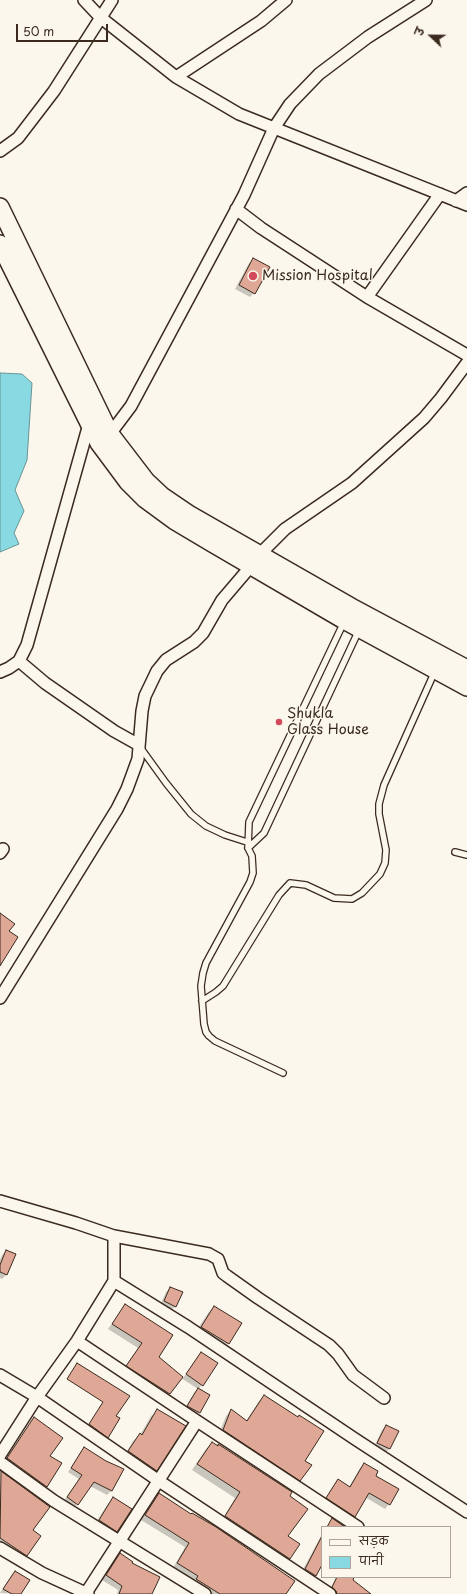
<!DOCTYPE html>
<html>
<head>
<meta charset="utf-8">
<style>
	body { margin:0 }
	#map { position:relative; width:467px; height:1594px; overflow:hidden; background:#fbf7ec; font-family:"Playpen Sans","Playpen Sans Deva",sans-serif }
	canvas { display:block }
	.legend { position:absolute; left:321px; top:1526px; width:130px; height:52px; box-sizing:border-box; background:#fbf7ec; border:1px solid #aea59a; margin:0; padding:5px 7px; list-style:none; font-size:12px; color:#3b2a1e }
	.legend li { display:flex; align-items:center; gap:8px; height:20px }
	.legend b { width:20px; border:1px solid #aea59a }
	.north { position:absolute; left:411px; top:16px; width:40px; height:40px; -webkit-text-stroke:3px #fbf7ec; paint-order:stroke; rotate:292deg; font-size:11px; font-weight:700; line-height:16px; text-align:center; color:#3b2a1e }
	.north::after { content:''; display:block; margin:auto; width:14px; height:18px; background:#3b2a1e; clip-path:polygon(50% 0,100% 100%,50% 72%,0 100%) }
	.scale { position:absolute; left:16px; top:24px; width:92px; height:18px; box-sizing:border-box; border:2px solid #3b2a1e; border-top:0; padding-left:5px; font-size:12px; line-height:14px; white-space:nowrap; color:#3b2a1e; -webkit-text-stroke:3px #fbf7ec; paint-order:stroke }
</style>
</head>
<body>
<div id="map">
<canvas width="467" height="1594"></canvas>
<ul class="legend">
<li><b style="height:5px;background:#fbf7ec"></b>सड़क</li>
<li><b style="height:11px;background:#89d9e3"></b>पानी</li>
</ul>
<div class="north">उ</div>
<div class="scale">50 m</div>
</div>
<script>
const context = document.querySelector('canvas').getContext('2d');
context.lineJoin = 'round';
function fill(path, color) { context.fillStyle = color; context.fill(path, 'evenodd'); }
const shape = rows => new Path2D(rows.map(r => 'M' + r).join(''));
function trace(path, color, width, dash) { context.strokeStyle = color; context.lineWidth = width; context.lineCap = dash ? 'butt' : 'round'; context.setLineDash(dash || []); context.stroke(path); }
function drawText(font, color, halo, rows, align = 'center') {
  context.font = font + ' "Playpen Sans",sans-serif'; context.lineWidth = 3; context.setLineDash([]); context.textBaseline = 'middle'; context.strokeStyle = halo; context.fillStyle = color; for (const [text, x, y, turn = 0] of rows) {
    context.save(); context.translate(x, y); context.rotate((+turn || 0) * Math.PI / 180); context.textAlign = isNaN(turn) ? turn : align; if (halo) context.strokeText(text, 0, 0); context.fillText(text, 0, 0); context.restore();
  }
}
const water = shape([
	[0,373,22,374,32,383,27,460,15,490,24,511,14,533,19,544,0,552,0,373]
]);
fill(water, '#89d9e3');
trace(water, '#6a9394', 1);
fill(shape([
	[254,259,254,293,250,297,235,289,249,263],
	[6,1251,6,1275,2,1279,0,1278,0,1260,2,1255],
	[170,1288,176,1306,171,1310,160,1305,166,1292],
	[125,1305,157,1358,183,1378,201,1353,202,1385,198,1389,199,1412,195,1416,184,1410,194,1393,198,1389,181,1378,165,1398,123,1370,138,1348,108,1329],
	[214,1307,241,1324,228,1344,221,1350,195,1333,208,1313],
	[265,1396,304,1461,300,1480,294,1486,218,1436,226,1416,231,1410,246,1421,259,1401],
	[158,1410,183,1428,156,1470,149,1477,123,1458,133,1441,140,1435,151,1416],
	[34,1418,49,1456,60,1464,42,1491,3,1463],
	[386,1426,397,1432,389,1449,385,1453,374,1447,382,1430],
	[212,1443,217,1446,219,1445,288,1496,287,1536,299,1544,283,1564,220,1523,235,1498,192,1470,206,1449],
	[84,1448,105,1461,122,1470,111,1491,107,1495,90,1486,73,1509,63,1502,79,1479,68,1472],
	[364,1464,374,1476,389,1504,385,1509,365,1497,354,1516,350,1520,323,1502,334,1485,349,1487,360,1468],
	[1,1473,49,1507,32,1530,26,1555,22,1560,0,1545],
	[159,1494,285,1594,209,1594,193,1584,195,1581,173,1568,185,1547,141,1520],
	[113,1498,116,1531,110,1538,93,1527,107,1505],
	[322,1534,322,1562,315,1576,311,1580,301,1573],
	[120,1555,151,1594,117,1594,118,1590,102,1580],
	[15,1572,20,1594,0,1593,11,1576],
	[336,1577,351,1577,351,1581,369,1594,331,1594,329,1592]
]), '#0003');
const building = shape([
	[253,258,270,267,255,294,239,285,253,258],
	[0,913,15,924,9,931,18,937,0,966,0,913],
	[6,1250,16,1254,7,1275,0,1272,0,1265,6,1250],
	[170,1287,183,1292,176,1307,164,1301,170,1287],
	[125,1304,173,1335,159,1357,183,1377,170,1394,126,1366,142,1343,112,1324,125,1304],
	[214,1306,242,1323,229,1344,201,1327,214,1306],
	[201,1352,218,1363,203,1386,186,1374,201,1352],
	[77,1363,130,1396,116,1416,120,1418,108,1438,89,1424,103,1402,67,1379,77,1363],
	[198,1388,210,1395,200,1413,187,1406,198,1388],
	[264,1395,298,1417,299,1415,324,1431,305,1461,312,1465,300,1481,223,1430,231,1409,247,1421,264,1395],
	[157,1409,186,1426,157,1471,128,1451,140,1433,142,1435,157,1409],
	[34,1417,63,1438,50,1456,62,1463,47,1487,7,1458,34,1417],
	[386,1425,399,1431,390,1449,377,1443,386,1425],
	[212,1442,218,1446,218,1444,292,1492,290,1496,308,1509,288,1536,300,1544,290,1559,225,1516,240,1492,197,1464,212,1442],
	[84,1447,106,1461,124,1469,112,1491,94,1482,78,1505,67,1497,82,1475,71,1468,84,1447],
	[364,1463,378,1471,376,1476,399,1489,390,1505,369,1493,355,1517,326,1498,338,1479,350,1487,364,1463],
	[1,1471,50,1507,33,1530,41,1536,27,1556,0,1538,1,1471],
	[159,1493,191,1514,192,1513,216,1527,295,1581,286,1594,220,1594,196,1579,198,1576,177,1563,189,1543,145,1515,159,1493],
	[113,1497,132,1509,117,1532,99,1520,113,1497],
	[332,1518,345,1527,327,1527,332,1518],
	[322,1536,322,1565,316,1576,305,1569,322,1536],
	[120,1553,133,1562,132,1563,160,1577,152,1594,119,1594,122,1586,106,1575,120,1553],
	[15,1571,30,1580,21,1594,12,1594,3,1589,15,1571],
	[337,1577,354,1577,353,1580,371,1594,337,1594,336,1591,332,1587,337,1577]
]);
fill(building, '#dfa896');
trace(building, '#3b2a1e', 1);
const service = shape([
	[140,747,166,783,191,814,206,826,225,835,250,843],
	[248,848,264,833,359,630],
	[455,852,467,855],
	[202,1001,216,992,223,986,279,895,290,883,306,885,334,898,352,899,362,893,380,874,385,863,386,850,379,814,379,804,384,785,435,671],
	[283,1073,215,1041,209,1036,206,1032,204,1024,201,986,203,973,206,963,250,882,253,873,252,856,248,848,249,822,344,622]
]);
const minor = shape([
	[84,0,100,17,176,77,239,114,467,205],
	[176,77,261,21,286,0],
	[0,151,18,138,54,91,112,0],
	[456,201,467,193],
	[236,209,261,228,367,297,467,355],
	[367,297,440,194],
	[106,438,110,434,131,406,244,195,274,128,290,104,319,74,368,37,426,0],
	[259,555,285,529,352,483,424,418,441,398,467,363],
	[19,661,45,683,114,731,139,745],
	[0,672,9,668,19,661,27,645,89,424,91,422],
	[0,853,3,849],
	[0,998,117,809,127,789,138,759,142,711,145,696,157,671,166,660,194,642,203,633,222,600,251,566],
	[0,1201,76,1223,114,1236,209,1254,218,1259,223,1273,227,1276,258,1298,329,1345,338,1354,353,1375,384,1398],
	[114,1281,188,1327,355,1439,467,1512],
	[77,1341,197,1421,358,1527],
	[0,1375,37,1397,159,1481,330,1594],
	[0,1455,37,1397,77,1341,114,1281,114,1236],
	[0,1462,54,1501,205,1594],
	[0,1548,42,1573,88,1594],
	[86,1593,197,1421]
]);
const primary = shape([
	[0,207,110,434,146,481,162,496,190,515,351,607,467,669],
	[0,244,99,443,128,482,145,499,175,521,212,543,344,620,467,687]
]);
trace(service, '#3b2a1e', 8);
trace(minor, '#3b2a1e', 14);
trace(primary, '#3b2a1e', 20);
trace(service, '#fbf7ec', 5.5);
trace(minor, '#fbf7ec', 11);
trace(primary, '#fbf7ec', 17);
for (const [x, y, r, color] of [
	[253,276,5,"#d1495b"],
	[279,722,4,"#d1495b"]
]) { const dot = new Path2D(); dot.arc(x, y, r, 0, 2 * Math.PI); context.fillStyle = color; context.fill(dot); trace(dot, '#fbf7ec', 1.5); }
drawText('14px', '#3b2a1e', '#fbf7ec', [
	["Mission Hospital",262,276],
	["Shukla",287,714],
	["Glass House",287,730]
], 'left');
</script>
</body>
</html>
